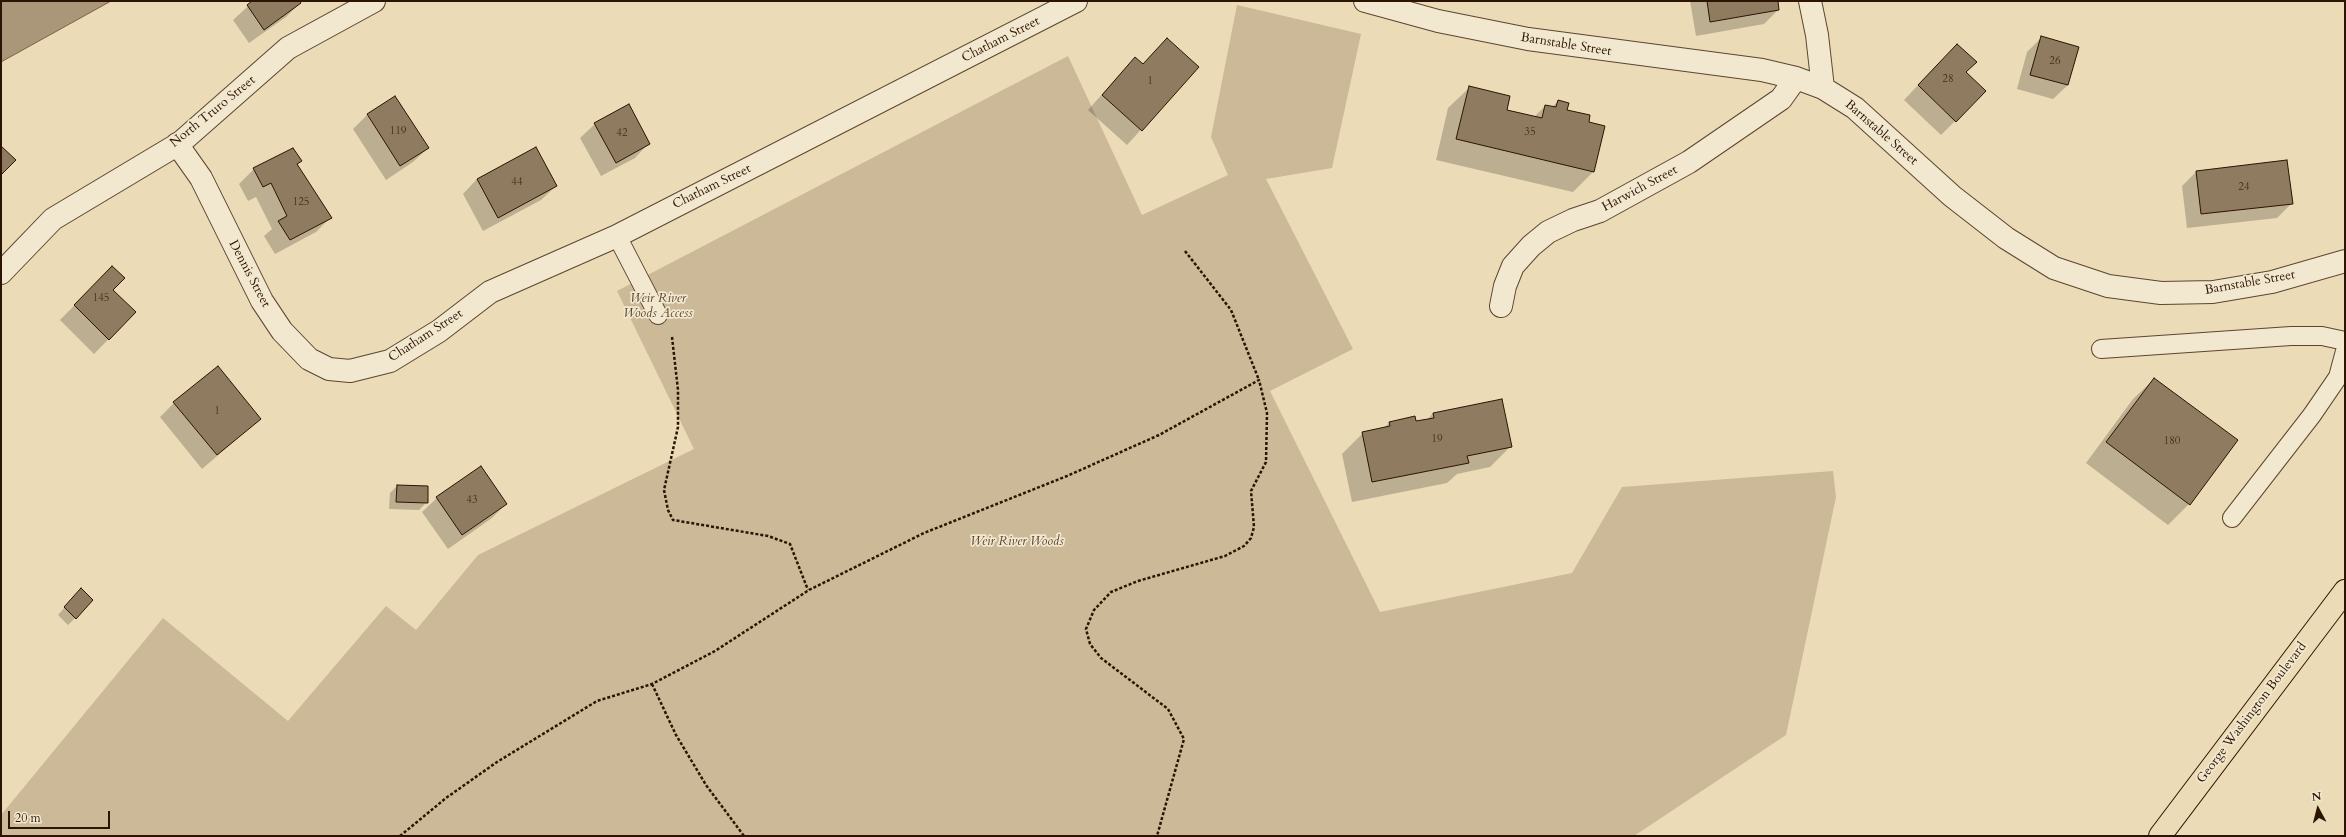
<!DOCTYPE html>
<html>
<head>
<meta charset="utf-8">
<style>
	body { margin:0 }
	#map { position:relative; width:2346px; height:837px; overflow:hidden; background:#ebdbb6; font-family:Cardo,serif }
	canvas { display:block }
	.frame { position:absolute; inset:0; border:2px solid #2c1302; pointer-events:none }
	.north { position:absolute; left:2298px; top:789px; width:40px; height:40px; -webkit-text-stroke:3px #f2e8d0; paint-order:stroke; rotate:353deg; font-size:11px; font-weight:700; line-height:16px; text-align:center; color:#2c1302 }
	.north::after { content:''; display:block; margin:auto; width:14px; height:18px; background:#2c1302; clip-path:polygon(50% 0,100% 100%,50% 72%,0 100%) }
	.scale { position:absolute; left:8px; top:811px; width:102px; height:18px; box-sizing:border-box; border:2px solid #2c1302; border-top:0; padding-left:5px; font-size:12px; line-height:14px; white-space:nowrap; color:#2c1302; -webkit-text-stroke:3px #f2e8d0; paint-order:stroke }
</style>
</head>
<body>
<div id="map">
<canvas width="2346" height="837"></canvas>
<div class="frame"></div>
<div class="north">N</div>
<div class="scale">20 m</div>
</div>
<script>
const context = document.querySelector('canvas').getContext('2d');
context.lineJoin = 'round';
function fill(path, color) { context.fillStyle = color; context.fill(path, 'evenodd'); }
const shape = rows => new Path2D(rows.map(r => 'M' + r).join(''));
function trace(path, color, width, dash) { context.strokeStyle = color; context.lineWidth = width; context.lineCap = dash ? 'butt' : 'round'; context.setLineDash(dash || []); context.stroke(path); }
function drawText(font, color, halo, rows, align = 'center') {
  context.font = font + ' Cardo,serif'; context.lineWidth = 3.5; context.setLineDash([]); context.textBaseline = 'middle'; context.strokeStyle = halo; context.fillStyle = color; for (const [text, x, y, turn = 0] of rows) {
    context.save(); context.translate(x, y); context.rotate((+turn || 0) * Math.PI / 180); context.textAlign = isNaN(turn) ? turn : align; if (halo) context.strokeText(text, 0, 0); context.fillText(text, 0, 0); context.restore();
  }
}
fill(shape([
	[1237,5,1361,34,1332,168,1266,179,1353,349,1270,391,1380,612,1572,573,1622,487,1833,471,1836,497,1786,735,1634,836,1,836,1,815,163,618,288,721,386,606,416,630,478,555,694,449,617,291,1068,56,1142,215,1228,175,1211,137]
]), '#cbb997');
const water = shape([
	[1,1,111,1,1,62,1,1]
]);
fill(water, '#aa9779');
trace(water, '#786249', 1);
fill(shape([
	[254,1,299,1,300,3,286,17,249,43,233,20],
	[1690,1,1777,1,1778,10,1764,24,1696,36],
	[2042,37,2068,85,2053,99,2017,89,2027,52],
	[1167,39,1198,67,1127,145,1088,110,1121,73,1142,65],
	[1943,59,1965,72,1955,121,1941,135,1904,100],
	[1469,88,1506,110,1534,117,1545,106,1552,107,1558,101,1566,111,1587,123,1593,172,1573,192,1436,160,1448,108],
	[395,97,428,148,413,162,386,180,353,129,367,115],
	[595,124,649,143,635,158,601,176,580,138],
	[293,149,301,161,297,165,330,218,316,232,275,254,264,236,272,229,256,197,248,201,239,184,254,169],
	[2196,172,2292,203,2277,218,2187,228,2182,186],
	[477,179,556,186,541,200,483,231,463,194],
	[112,267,112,290,135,312,94,354,60,320],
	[2154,379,2237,441,2189,504,2168,525,2086,463,2133,399],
	[174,403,260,419,202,469,160,417],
	[1433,413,1511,446,1490,467,1457,474,1447,483,1352,502,1342,454,1363,433,1383,429,1389,423,1414,418,1415,422,1427,420],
	[397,486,427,502,419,510,389,509,390,493],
	[437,498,506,504,492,518,448,549,422,512],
	[74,597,75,618,68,625,58,615]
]), '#0003');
const building = shape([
	[252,1,300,1,301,3,264,30,247,5,252,1],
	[1707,1,1778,1,1779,10,1710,22,1707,1],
	[2041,36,2079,47,2068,85,2030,75,2041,36],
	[1167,38,1199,67,1142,131,1102,95,1135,57,1143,64,1167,38],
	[1957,44,1977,62,1966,72,1986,91,1956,122,1918,85,1957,44],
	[1469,86,1510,96,1507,110,1542,118,1545,105,1556,107,1558,100,1569,103,1567,110,1590,115,1589,122,1605,126,1594,172,1456,139,1469,86],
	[395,96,429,148,400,166,367,114,395,96],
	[629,104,650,144,616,163,594,123,629,104],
	[1,146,16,160,2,174,1,173,1,146],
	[536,147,557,186,498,218,477,179,536,147],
	[293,148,302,161,297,164,332,218,290,240,278,221,287,216,271,183,263,187,253,168,293,148],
	[2287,160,2293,204,2201,214,2196,171,2287,160],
	[112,266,125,278,113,290,136,312,109,340,74,305,112,266],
	[218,366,261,419,217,455,173,402,218,366],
	[2154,378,2238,440,2190,505,2106,442,2154,378],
	[1502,399,1512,447,1467,456,1469,463,1372,482,1362,432,1390,426,1389,422,1415,416,1416,421,1434,418,1433,413,1502,399],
	[481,466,507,504,462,535,436,497,481,466],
	[397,485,428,486,428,503,396,502,397,485],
	[81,588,93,600,76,619,64,607,81,588]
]);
fill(building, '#8f7b60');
trace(building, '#2c1302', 1);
const service = shape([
	[617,236,658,315],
	[2101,349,2291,336,2322,336,2345,341],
	[2232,518,2312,415,2338,377,2345,351]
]);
const minor = shape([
	[1365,1,1438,21,1528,39,1762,70,1796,78,1823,88,1855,108,1952,196,2006,238,2054,268,2108,286,2161,293,2213,292,2272,282,2345,261],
	[1810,1,1817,35,1823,88],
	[177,144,201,178,262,301,282,331,309,359,329,369,350,371,390,361,439,331,490,292,617,236,1076,1],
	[1,273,53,219,180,143,288,48,374,1],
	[1501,306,1505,286,1513,266,1531,246,1548,232,1573,220,1600,211,1689,162,1781,99,1796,78]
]);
const primary = shape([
	[2160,836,2345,591]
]);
trace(service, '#5c452f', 20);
trace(minor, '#5c452f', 24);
trace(primary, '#2c1302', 24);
trace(shape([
	[1185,251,1231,310,1259,380],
	[672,337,678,390,678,427,664,490,668,510,673,520,768,536,790,544,808,590],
	[652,684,676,735,706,785,744,836],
	[400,836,446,798,497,762,597,701,652,684,715,651,809,590,924,533,1067,476,1159,435,1259,380,1267,413,1266,462,1251,491,1254,527,1251,538,1244,546,1225,556,1138,581,1111,592,1094,610,1086,629,1090,644,1101,658,1168,709,1184,739,1157,836]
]), '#2c1302', 2.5, [3, 2]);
trace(service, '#f2e8d0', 18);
trace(minor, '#f2e8d0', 22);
trace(primary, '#ebdbb6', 22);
drawText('11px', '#452d1a', null, [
	["26",2055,61],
	["28",1948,79],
	["1",1150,81],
	["119",398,131],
	["35",1530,132],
	["42",622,133],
	["44",517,182],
	["24",2244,187],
	["125",301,202],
	["145",101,298],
	["1",217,411],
	["19",1437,439],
	["180",2172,441],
	["43",472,500]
]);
drawText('13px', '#2c1302', '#f2e8d0', [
	["Chatham Street",1001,40,-27],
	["Barnstable Street",1566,45,9],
	["North Truro Street",213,112,-39],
	["Barnstable Street",1881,133,41],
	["Chatham Street",712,187,-26],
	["Harwich Street",1640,189,-28],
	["Dennis Street",249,274,62],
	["Barnstable Street",2250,283,-10],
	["Chatham Street",426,336,-33],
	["George Washington Boulevard",2252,713,-53]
]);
drawText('italic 13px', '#5c452f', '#f2e8d0', [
	["Weir River",658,299],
	["Woods Access",658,314],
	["Weir River Woods",1017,542]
]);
</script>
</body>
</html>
